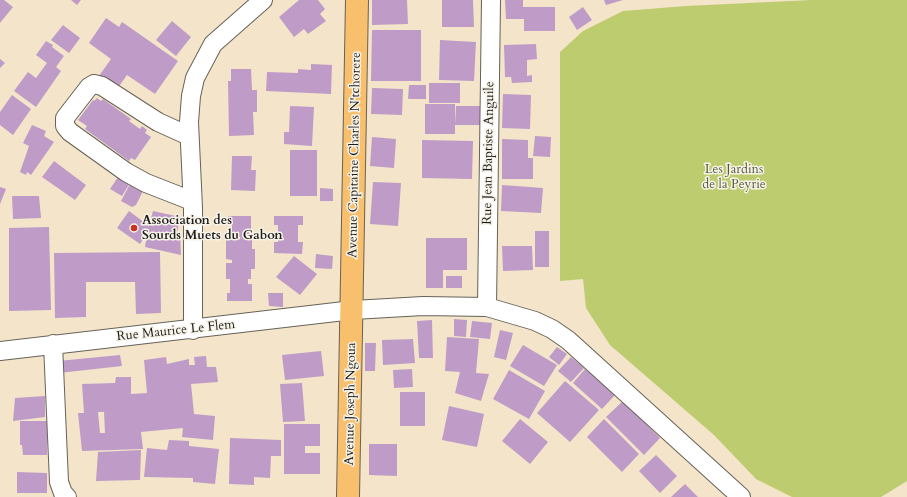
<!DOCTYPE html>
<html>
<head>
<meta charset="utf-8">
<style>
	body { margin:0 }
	canvas { display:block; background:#f3e4ca }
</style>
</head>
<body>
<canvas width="907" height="497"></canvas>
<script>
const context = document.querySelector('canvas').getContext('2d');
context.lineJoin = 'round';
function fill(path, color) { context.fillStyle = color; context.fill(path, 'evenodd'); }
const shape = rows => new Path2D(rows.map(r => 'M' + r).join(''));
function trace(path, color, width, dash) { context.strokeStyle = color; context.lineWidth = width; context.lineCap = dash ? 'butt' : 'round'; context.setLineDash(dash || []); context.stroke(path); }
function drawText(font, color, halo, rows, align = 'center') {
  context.font = font + ' Cardo,serif'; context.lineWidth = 3; context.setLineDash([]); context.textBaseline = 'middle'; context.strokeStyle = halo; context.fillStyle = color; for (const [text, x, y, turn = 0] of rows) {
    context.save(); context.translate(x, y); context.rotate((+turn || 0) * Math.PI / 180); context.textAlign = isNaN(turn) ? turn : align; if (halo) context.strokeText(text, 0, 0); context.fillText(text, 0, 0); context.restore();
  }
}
fill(shape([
	[812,0,907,0,907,481,881,497,792,497,756,479,714,435,610,345,586,308,583,279,560,281,560,52,583,31,623,11,686,6]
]), '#bccc6f');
fill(shape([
	[0,0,4,0,13,7,0,23],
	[71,0,81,0,77,5],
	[299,0,318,0,325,9,320,14,326,21,308,34,304,29,294,37,279,17],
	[372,0,407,0,408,24,372,25],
	[442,0,473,0,474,27,442,27],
	[505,0,523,0,523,7,555,7,555,31,524,31,524,19,506,19],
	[604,0,623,0,606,5],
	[583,7,592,20,577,30,569,17],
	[106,18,119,27,122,22,178,61,155,94,127,75,117,89,99,76,111,59,89,43],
	[172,21,191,37,176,56,156,40],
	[63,25,80,38,69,53,51,40],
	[372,30,421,30,421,81,371,81],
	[440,40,476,42,474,81,439,80],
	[46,41,53,45,52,47,64,56,56,67,61,71,36,107,14,91,28,72,36,78,47,63,36,55],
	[536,44,537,59,527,60,527,76,532,75,532,82,512,83,511,77,505,77,504,45],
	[0,59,5,63,0,68],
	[311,64,332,65,331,94,266,91,267,72,298,73,298,69,311,70],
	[231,69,251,69,252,90,257,90,257,112,253,112,254,135,229,136,228,81,231,81],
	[429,83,460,83,460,103,429,103],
	[409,85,426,85,426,99,408,99],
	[372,88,403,89,402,115,371,114],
	[503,94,531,95,530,129,502,128],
	[12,95,31,109,13,135,0,125,0,112],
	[97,98,101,101,103,99,131,119,129,121,140,129,142,126,147,130,145,133,151,137,135,160,131,158,129,161,85,129,87,126,78,120,93,100,94,101],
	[425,104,455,104,455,134,425,134],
	[290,106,314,107,312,146,284,144,284,132,289,132],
	[456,106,480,106,480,125,455,125],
	[32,125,46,131,44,136,54,142,31,175,27,172,26,175,20,172,29,146,23,143],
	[535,136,551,137,550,157,533,156],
	[372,137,396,139,394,168,370,166],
	[502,139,528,140,528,158,533,158,533,179,502,179],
	[422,140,473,141,472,179,422,178],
	[290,150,317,150,317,196,290,196],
	[232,156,252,156,251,170,256,170,255,191,231,190],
	[54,161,86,185,75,200,42,177],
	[118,177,130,183,122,196,110,189],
	[373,182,401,183,398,226,370,224],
	[130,184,143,191,136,205,132,207,121,201],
	[502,185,543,188,541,213,501,211],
	[0,187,6,189,0,204],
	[320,188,333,189,333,201,320,201],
	[12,196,39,196,41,218,13,219],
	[129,211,149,226,153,211,180,217,177,233,180,234,181,255,145,247,147,234,140,244,117,228],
	[228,216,251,216,251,231,249,231,249,238,252,238,252,249,255,249,255,269,251,269,251,279,248,279,248,284,252,284,252,301,227,301,227,293,230,293,230,279,226,279,226,263,232,263,232,260,226,259,226,237,232,238,232,223,228,223],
	[274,216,303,216,303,225,298,225,298,242,303,242,302,254,274,253,274,242,278,242,278,225,274,225],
	[49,227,51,310,9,311,9,228],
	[535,231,549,231,549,267,535,267],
	[426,238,467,238,467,270,443,270,443,288,426,288],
	[502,246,532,246,533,270,503,271],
	[160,252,161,313,136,314,135,282,86,282,86,317,55,318,54,253],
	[316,254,333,256,332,269,315,268],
	[294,256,317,274,300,295,276,277],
	[446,276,462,276,462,288,446,288],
	[268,293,283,293,283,307,269,306],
	[454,319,467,320,466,337,454,336],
	[432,320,433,358,419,358,417,321],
	[472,321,492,323,490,339,470,337],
	[500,330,513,333,506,360,494,357],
	[447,337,479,339,476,373,489,374,481,401,455,393,460,372,445,371],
	[413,339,415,363,383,365,382,340],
	[365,343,376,343,375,371,365,371],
	[523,345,557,365,544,386,510,366],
	[557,347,567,354,559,365,549,357],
	[321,351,324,376,285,380,282,355],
	[120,355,122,366,59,373,58,361],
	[206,356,207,367,216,367,218,382,191,384,194,414,215,416,213,440,182,437,183,428,141,432,143,449,82,451,78,413,84,413,82,384,115,383,116,377,131,377,131,394,147,393,144,360,166,357,167,364,189,359,189,365,195,365,194,357],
	[98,412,104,412,105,433,100,433],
	[571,357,584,368,571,382,558,371],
	[412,369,413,387,394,388,393,370],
	[585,369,615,395,602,409,573,383],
	[509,370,545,391,529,419,493,399],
	[565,381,599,410,570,442,537,413],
	[302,383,305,421,283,422,280,384],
	[400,392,425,392,425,426,400,426],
	[45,396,45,417,13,421,15,398],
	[623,401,660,438,644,455,606,417],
	[449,406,484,414,477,447,442,440],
	[520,419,548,442,530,464,502,441],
	[604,419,639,454,622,472,587,437],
	[20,421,47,421,47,455,23,455,22,445,20,445],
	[284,424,320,424,320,446,305,446,305,453,320,453,320,474,284,474],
	[230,438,281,440,281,456,271,456,270,478,254,477,254,485,229,484],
	[169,440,189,441,189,446,219,449,215,484,193,482,193,478,144,477,147,448,167,450],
	[369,444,397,444,397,476,369,475],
	[141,450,140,480,96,481,98,452],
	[656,455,677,476,660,493,639,471],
	[17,472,47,473,47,493,17,493],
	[685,484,698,497,671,497]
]), '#bf9cc7');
const minor = shape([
	[189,136,158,122,102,86,94,84,89,87,65,118,65,126,70,132,126,172,146,183,192,201],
	[487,307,491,0],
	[193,330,193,208,189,122,191,96,195,78,213,44,263,0],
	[53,344,59,482,63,493,67,497],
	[0,351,353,310,423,306,487,307,535,321,552,329,568,340,741,497]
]);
const major = shape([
	[348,497,357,0]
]);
trace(minor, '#676259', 20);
trace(major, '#676259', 24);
trace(minor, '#fff', 18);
trace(major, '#f8bf6c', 22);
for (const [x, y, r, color] of [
	[134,228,4,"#c8321e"]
]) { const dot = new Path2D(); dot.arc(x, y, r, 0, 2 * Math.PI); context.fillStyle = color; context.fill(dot); trace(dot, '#f7f3e8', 1.5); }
drawText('13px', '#1c1c1c', '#f7f3e8', [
	["Rue Jean Baptiste Anguile",489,153,-89],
	["Avenue Capitaine Charles N'tchorere",355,155,-89],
	["Rue Maurice Le Flem",176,331,-6],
	["Avenue Joseph Ngoua",351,404,-89]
]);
drawText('13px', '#545a39', '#f7f3e8', [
	["Les Jardins",734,170],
	["de la Peyrie",734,185]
]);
drawText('bold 13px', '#1c1c1c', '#f7f3e8', [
	["Association des",142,221],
	["Sourds Muets du Gabon",142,236]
], 'left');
</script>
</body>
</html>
